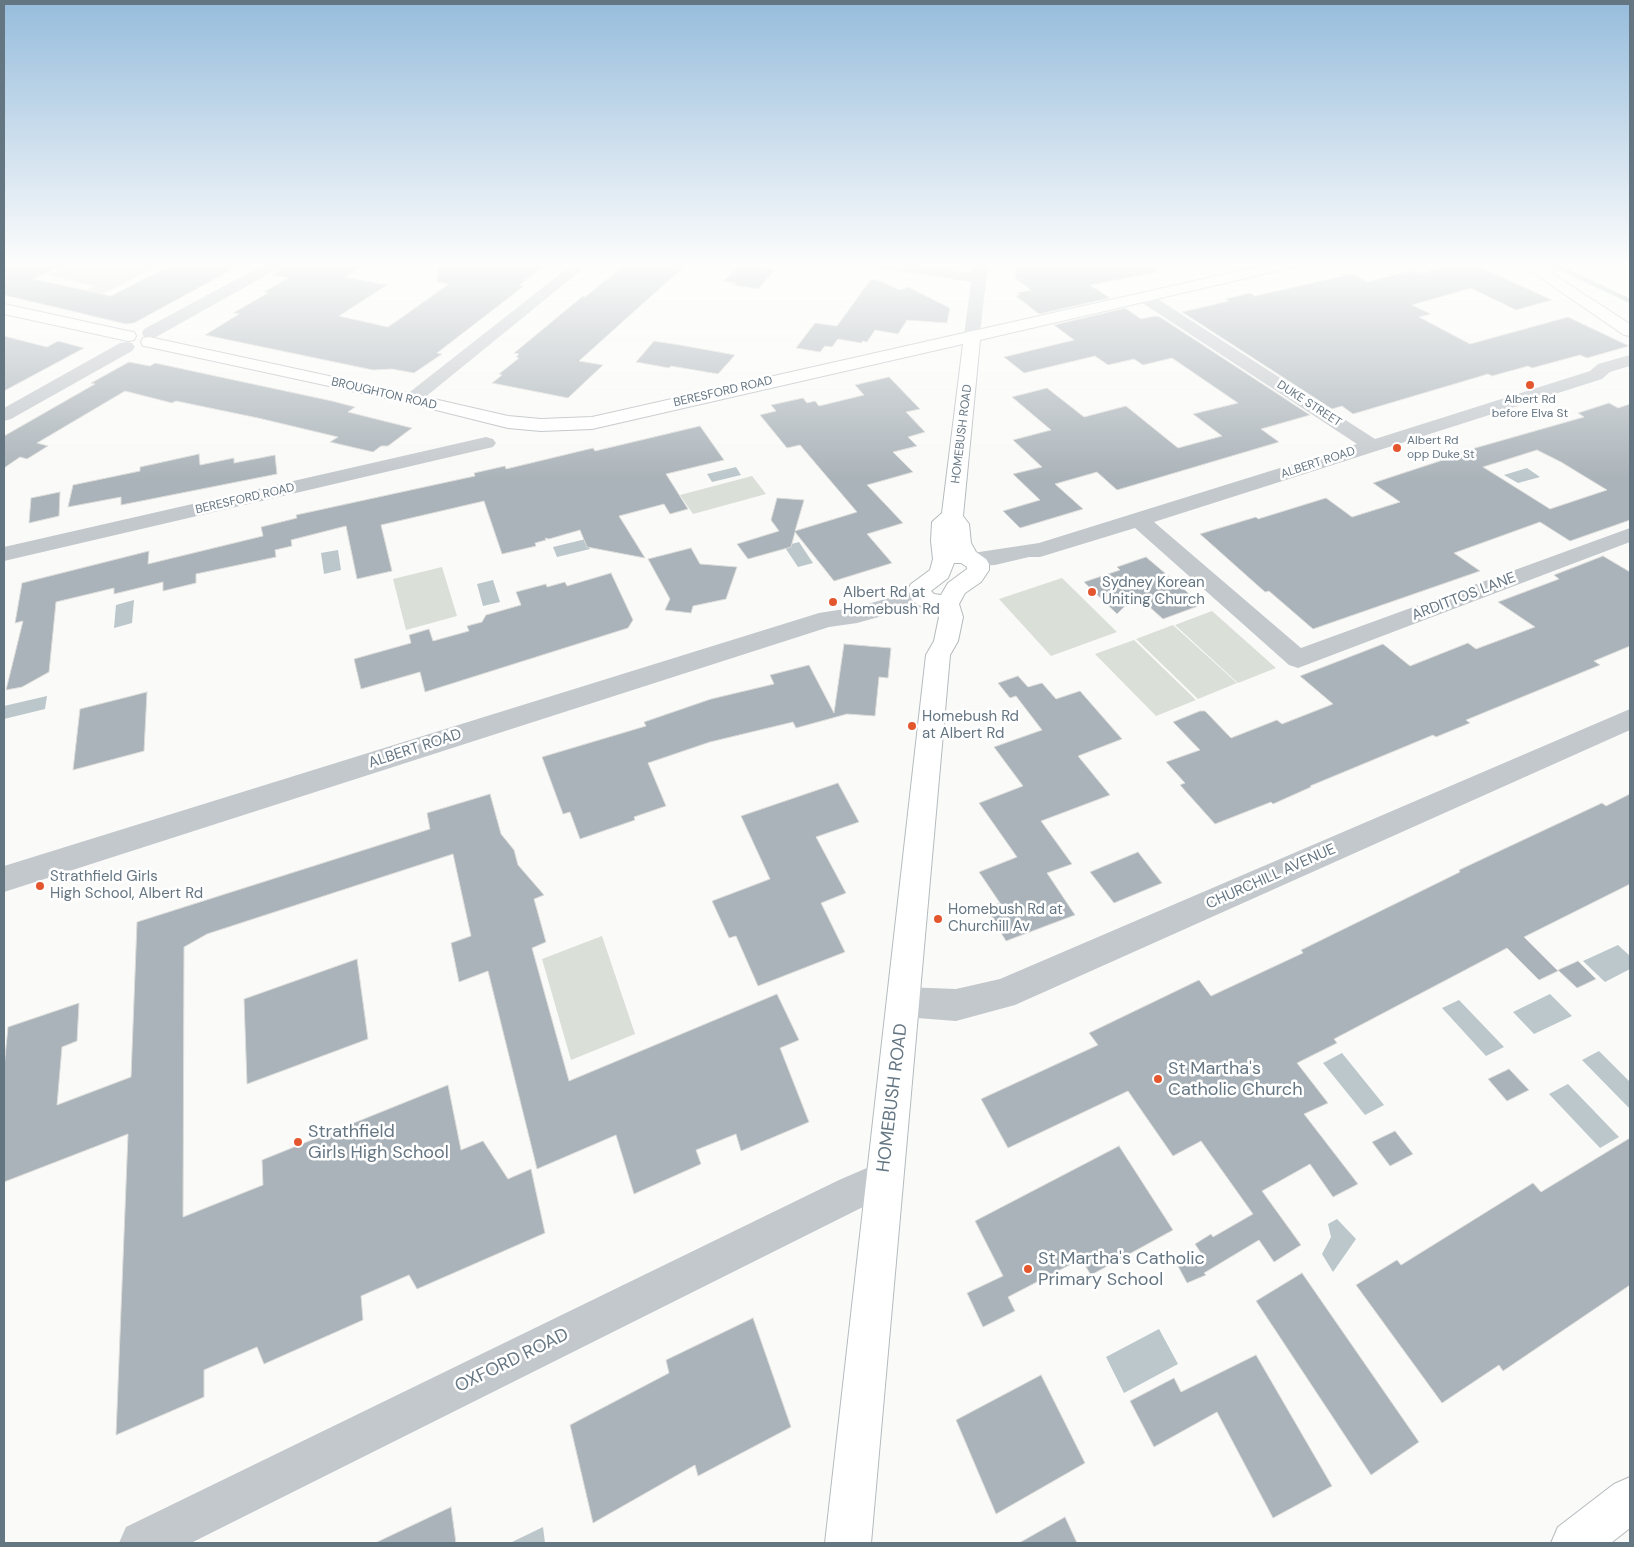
<!DOCTYPE html>
<html>
<head>
<meta charset="utf-8">
<style>
	body { margin:0 }
	#map { position:relative; width:1634px; height:1547px; overflow:hidden; background:#fafaf8; font-family:"DM Sans",sans-serif }
	canvas { display:block }
	.frame { position:absolute; inset:0; border:5px solid #657683; pointer-events:none }
</style>
</head>
<body>
<div id="map">
<canvas width="1634" height="1547"></canvas>
<div class="frame"></div>
</div>
<script>
const context = document.querySelector('canvas').getContext('2d');
context.lineJoin = 'round';
function fill(path, color) { context.fillStyle = color; context.fill(path, 'evenodd'); }
const shape = rows => new Path2D(rows.map(r => 'M' + r).join(''));
function trace(path, color, width, dash) { context.strokeStyle = color; context.lineWidth = width; context.lineCap = dash ? 'butt' : 'round'; context.setLineDash(dash || []); context.stroke(path); }
function drawText(font, color, halo, rows, align = 'center') {
  context.font = font + ' "DM Sans",sans-serif'; context.lineWidth = 5; context.setLineDash([]); context.textBaseline = 'middle'; context.strokeStyle = halo; context.fillStyle = color; for (const [text, x, y, turn = 0] of rows) {
    context.save(); context.translate(x, y); context.rotate((+turn || 0) * Math.PI / 180); context.textAlign = isNaN(turn) ? turn : align; if (halo) context.strokeText(text, 0, 0); context.fillText(text, 0, 0); context.restore();
  }
}
fill(shape([
	[73,263,164,263,71,310,53,306,95,286,47,275],
	[752,476,766,494,693,514,680,495],
	[442,567,457,616,406,630,393,579],
	[1062,578,1117,632,1051,656,999,599],
	[1212,611,1276,668,1238,683,1175,625],
	[1173,625,1237,683,1198,699,1136,639],
	[1134,640,1196,700,1156,716,1095,654],
	[602,936,635,1034,571,1060,542,959]
]), '#dadfd7');
fill(shape([
	[736,467,741,475,712,482,707,474],
	[1527,468,1540,477,1518,483,1504,475],
	[586,539,590,549,557,557,553,547],
	[799,542,813,563,798,567,784,546],
	[338,550,341,570,324,574,321,553],
	[493,580,500,602,483,606,477,584],
	[134,600,132,623,114,628,116,605],
	[47,696,45,709,4,719,4,706],
	[1618,945,1630,956,1630,969,1605,982,1583,961],
	[1550,994,1572,1016,1534,1034,1513,1012],
	[1459,1000,1504,1047,1486,1056,1442,1008],
	[1599,1051,1630,1082,1630,1109,1582,1060],
	[1342,1053,1384,1105,1365,1115,1323,1063],
	[1568,1084,1619,1137,1600,1148,1549,1094],
	[1337,1219,1356,1239,1333,1272,1322,1254,1331,1237,1328,1224],
	[1159,1329,1178,1364,1124,1393,1106,1357],
	[543,1527,545,1543,510,1543]
]), '#bbc7cb');
trace(shape([
	[1550,263,1630,301]
]), '#bbc7cb', 4.5);
const building = shape([
	[4,263,68,263,33,279,111,296,173,264,191,268,200,263,244,263,134,323,126,324,4,295,4,263],
	[287,263,368,263,345,277,387,285,339,316,388,327,449,284,437,282,439,263,548,263,519,285,524,286,437,353,442,354,414,373,392,369,373,370,205,335,239,314,233,313,268,293,264,292,288,278,271,275,284,268,287,263],
	[627,263,688,263,579,361,603,365,568,398,492,383,502,375,499,374,519,358,516,357,519,354,514,353,583,296,585,297,627,263],
	[1016,263,1156,263,1157,272,1090,285,1110,298,1039,314,1016,296,1020,295,1017,293,1031,290,1015,278,1016,263],
	[1458,263,1463,265,1471,263,1552,300,1516,310,1471,288,1412,305,1431,314,1419,317,1470,344,1568,317,1629,346,1587,358,1580,355,1532,368,1528,366,1492,376,1488,374,1353,414,1342,406,1332,409,1182,312,1229,301,1225,299,1250,293,1255,296,1352,274,1368,282,1414,270,1421,273,1458,263],
	[740,265,775,270,758,289,734,285,737,283,724,281,740,265],
	[871,279,880,281,900,290,908,287,950,308,947,323,907,320,898,334,875,330,867,342,863,341,861,343,838,339,832,347,825,346,820,352,796,348,815,323,837,326,871,279],
	[1125,308,1141,319,1155,316,1160,317,1310,415,1261,429,1279,442,1117,490,1097,472,1055,484,1083,509,1020,528,1003,511,1040,500,1013,474,1042,467,1013,440,1051,430,1012,397,1047,388,1084,417,1126,406,1178,448,1222,436,1193,414,1238,403,1172,358,1143,365,1134,359,1108,365,1095,356,1024,373,1004,357,1074,340,1054,325,1125,308],
	[4,336,47,347,58,341,84,348,4,391,4,336],
	[654,341,680,345,735,355,718,374,671,366,669,368,636,362,654,341],
	[129,362,150,366,155,363,332,401,355,407,348,412,412,428,388,446,381,446,373,452,330,442,338,437,258,418,176,401,172,403,125,391,37,443,48,446,27,459,20,457,4,468,4,436,95,384,91,383,129,362],
	[889,377,920,409,906,412,925,432,908,437,917,446,893,452,913,472,867,485,903,523,867,534,892,563,834,581,795,532,791,547,748,559,737,544,779,531,771,520,777,498,804,500,795,531,857,512,800,445,787,448,760,415,776,411,771,405,803,398,807,403,815,401,819,406,864,395,855,385,889,377],
	[1609,403,1618,408,1630,404,1630,520,1570,541,1540,522,1454,553,1480,571,1313,629,1269,591,1265,592,1200,534,1256,517,1258,519,1326,498,1352,517,1400,502,1373,483,1443,460,1440,458,1584,417,1578,413,1609,403],
	[1537,450,1561,462,1607,490,1550,509,1483,467,1537,450],
	[700,426,724,460,666,474,688,509,670,514,664,504,619,516,645,558,587,547,580,530,549,539,545,538,546,540,535,543,536,546,502,554,484,501,381,525,392,571,357,579,346,526,291,540,292,546,275,550,276,557,196,574,196,583,163,591,163,582,114,594,114,588,56,602,49,672,22,687,6,690,23,621,15,623,22,583,149,551,148,564,263,536,261,527,297,518,296,515,475,476,474,473,505,466,506,469,593,448,595,451,700,426],
	[199,454,200,465,234,458,234,463,275,455,277,474,121,505,121,497,68,507,73,485,140,471,140,467,199,454],
	[60,492,59,516,29,523,31,498,60,492],
	[691,548,700,564,737,567,726,599,693,606,691,613,665,610,670,599,648,559,691,548],
	[1603,556,1630,572,1630,646,1594,661,1600,665,1466,720,1470,723,1436,737,1433,735,1310,786,1311,787,1273,804,1271,802,1215,824,1180,785,1185,783,1166,762,1200,750,1173,722,1200,711,1205,711,1231,738,1277,720,1282,724,1333,704,1300,676,1383,644,1410,666,1468,643,1476,649,1535,627,1498,602,1559,579,1554,575,1603,556],
	[1146,557,1186,591,1201,605,1163,619,1136,595,1117,614,1084,582,1120,570,1117,567,1146,557],
	[611,573,633,620,628,628,425,692,420,672,361,689,354,659,411,643,409,635,429,629,433,641,469,631,467,626,482,622,486,615,521,605,516,592,546,584,547,587,565,582,567,586,611,573],
	[844,644,891,648,888,678,879,677,875,716,847,714,796,728,793,722,710,742,648,763,666,806,634,817,635,820,580,839,570,812,563,814,542,757,646,726,644,722,711,699,774,684,770,675,809,665,834,713,844,644],
	[1018,676,1028,687,1042,683,1056,699,1080,691,1122,739,1078,756,1110,795,1041,821,1072,864,1047,873,1075,915,1006,941,986,908,1000,903,979,872,1017,857,979,803,1023,786,994,747,1042,730,1016,696,1010,698,998,683,1018,676],
	[147,692,144,751,73,770,80,709,147,692],
	[838,783,859,822,816,837,846,893,821,903,845,952,758,986,736,936,729,938,712,901,770,879,741,816,838,783],
	[490,794,501,834,514,850,518,865,544,895,534,899,546,942,532,948,569,1081,777,994,799,1040,780,1048,809,1122,741,1151,736,1134,696,1150,701,1164,634,1194,616,1135,537,1169,488,971,459,982,451,943,471,936,453,854,207,934,184,947,183,1217,263,1185,262,1160,448,1085,461,1150,483,1141,508,1179,531,1169,545,1233,417,1289,409,1275,361,1296,363,1320,264,1364,257,1347,204,1370,204,1397,116,1435,128,1134,4,1182,4,1067,8,1027,79,1003,77,1041,62,1047,57,1105,131,1077,137,922,430,829,427,813,490,794],
	[1630,794,1630,884,1524,937,1558,971,1539,980,1507,948,1334,1039,1337,1043,1297,1063,1328,1103,1304,1114,1358,1184,1333,1197,1310,1164,1262,1191,1301,1245,1274,1262,1259,1240,1204,1273,1206,1275,1187,1283,1178,1266,1203,1256,1195,1244,1211,1234,1213,1237,1253,1214,1201,1141,1173,1156,1128,1091,1008,1148,981,1099,1098,1045,1089,1033,1199,980,1211,996,1303,953,1301,950,1460,872,1459,870,1602,803,1606,806,1630,794],
	[1138,852,1162,883,1114,903,1090,872,1138,852],
	[357,959,368,1039,247,1084,244,999,357,959],
	[1578,961,1596,979,1577,988,1558,970,1578,961],
	[1509,1069,1529,1090,1507,1101,1488,1079,1509,1069],
	[1395,1131,1413,1154,1390,1166,1372,1142,1395,1131],
	[1630,1138,1630,1285,1503,1371,1499,1365,1442,1403,1356,1285,1397,1260,1401,1265,1533,1183,1541,1192,1630,1138],
	[1119,1146,1173,1230,1091,1275,1081,1259,1008,1297,1015,1311,983,1327,967,1293,1003,1276,975,1221,1119,1146],
	[1302,1273,1419,1442,1371,1475,1256,1301,1302,1273],
	[753,1318,791,1427,698,1476,695,1465,593,1523,570,1425,669,1373,666,1360,753,1318],
	[1256,1355,1332,1486,1273,1518,1217,1412,1154,1447,1130,1401,1174,1378,1181,1392,1256,1355],
	[1041,1375,1085,1463,996,1514,956,1420,1041,1375],
	[451,1507,456,1543,375,1543,451,1507],
	[1065,1517,1077,1543,1019,1543,1065,1517]
]);
fill(building, '#aab3b9');
trace(building, '#dcdcda', 1);
const major = shape([
	[1274,263,1301,263,1299,266,1294,267,980,340,963,516,969,524,971,543,976,552,986,559,989,564,989,570,981,582,965,593,959,604,963,617,958,641,950,655,871,1543,825,1543,926,655,934,641,939,617,938,611,918,605,912,600,908,589,911,584,930,570,933,559,931,541,932,522,942,513,963,344,592,429,541,431,508,428,412,404,149,347,143,346,141,342,143,338,149,337,412,394,508,416,541,419,592,417,1274,263],
	[954,563,961,563,967,567,967,569,948,583,941,595,934,594,931,591,948,578,954,563],
	[1519,263,1536,263,1630,324,1630,336,1624,335,1519,263],
	[4,304,128,331,134,332,136,336,134,340,128,341,4,314,4,304],
	[1630,1477,1630,1528,1611,1543,1551,1543,1558,1527,1614,1484,1630,1477]
]);
trace(major, '#b5babe', 2);
fill(shape([
	[267,263,285,263,283,266,156,337,144,337,142,333,144,329,267,263],
	[574,263,590,263,418,403,412,404,406,403,403,399,406,395,574,263],
	[865,263,902,263,972,273,974,263,988,263,980,335,978,339,972,340,966,339,964,335,971,282,872,267,867,266,865,263],
	[1144,292,1150,294,1375,439,1590,371,1598,364,1630,355,1630,366,1610,372,1602,379,1154,522,1301,648,1630,528,1630,542,1298,668,1289,665,1135,528,1040,557,1029,557,995,565,974,566,966,564,963,559,966,554,1039,543,1357,444,1138,300,1136,297,1138,294,1144,292],
	[126,342,132,343,135,347,132,351,11,419,4,421,4,408,120,343,126,342],
	[486,437,493,439,496,443,493,447,4,561,4,547,486,437],
	[926,592,934,595,938,600,934,605,904,610,857,623,829,627,4,892,4,866,819,613,857,607,903,594,926,592],
	[1630,709,1630,730,1015,1005,956,1021,904,1017,892,1013,887,1002,892,991,904,987,956,989,1000,979,1630,709],
	[883,1161,896,1167,902,1180,896,1193,865,1206,191,1543,119,1543,126,1527,839,1180,883,1161]
]), '#c3c8cc');
fill(major, '#fff');
const sky = context.createLinearGradient(0, 0, 0, 480);
sky.addColorStop(0, '#96bcdc');
sky.addColorStop(0.55, '#fdfdfc');
sky.addColorStop(1, '#fdfdfc00');
context.fillStyle = sky;
context.fillRect(0, 0, 1634, 480);
for (const [x, y, r, color] of [
	[1530,385,5,"#e4572e"],
	[1397,448,5,"#e4572e"],
	[1092,592,5,"#e4572e"],
	[833,602,5,"#e4572e"],
	[912,726,5,"#e4572e"],
	[40,886,5,"#e4572e"],
	[938,919,5,"#e4572e"],
	[1158,1079,5,"#e4572e"],
	[298,1142,5,"#e4572e"],
	[1028,1269,5,"#e4572e"]
]) { const dot = new Path2D(); dot.arc(x, y, r, 0, 2 * Math.PI); context.fillStyle = color; context.fill(dot); trace(dot, '#fff', 2); }
drawText('12px', '#657683', '#fff', [
	["BERESFORD ROAD",723,392,-13],
	["BROUGHTON ROAD",384,394,13],
	["DUKE STREET",1309,404,33],
	["HOMEBUSH ROAD",962,434,-83],
	["ALBERT ROAD",1318,463,-18],
	["BERESFORD ROAD",245,499,-13]
]);
drawText('12px', '#657683', '#fff', [
	["Albert Rd",1530,400],
	["before Elva St",1530,414],
	["Albert Rd",1407,441,"left"],
	["opp Duke St",1407,455,"left"]
]);
drawText('15px', '#657683', '#fff', [
	["Sydney Korean",1102,583],
	["Uniting Church",1102,600],
	["Albert Rd at",843,593],
	["Homebush Rd",843,610],
	["Homebush Rd",922,717],
	["at Albert Rd",922,734],
	["Strathfield Girls",50,877],
	["High School, Albert Rd",50,894],
	["Homebush Rd at",948,910],
	["Churchill Av",948,927]
], 'left');
drawText('15px', '#657683', '#fff', [
	["ARDITTOS LANE",1464,597,-21],
	["ALBERT ROAD",415,749,-18],
	["CHURCHILL AVENUE",1271,877,-24]
]);
drawText('18px', '#657683', '#fff', [
	["St Martha's",1168,1069],
	["Catholic Church",1168,1090],
	["Strathfield",308,1132],
	["Girls High School",308,1153],
	["St Martha's Catholic",1038,1259],
	["Primary School",1038,1280]
], 'left');
drawText('18px', '#657683', '#fff', [
	["HOMEBUSH ROAD",893,1098,-83],
	["OXFORD ROAD",512,1361,-26]
]);
</script>
</body>
</html>
